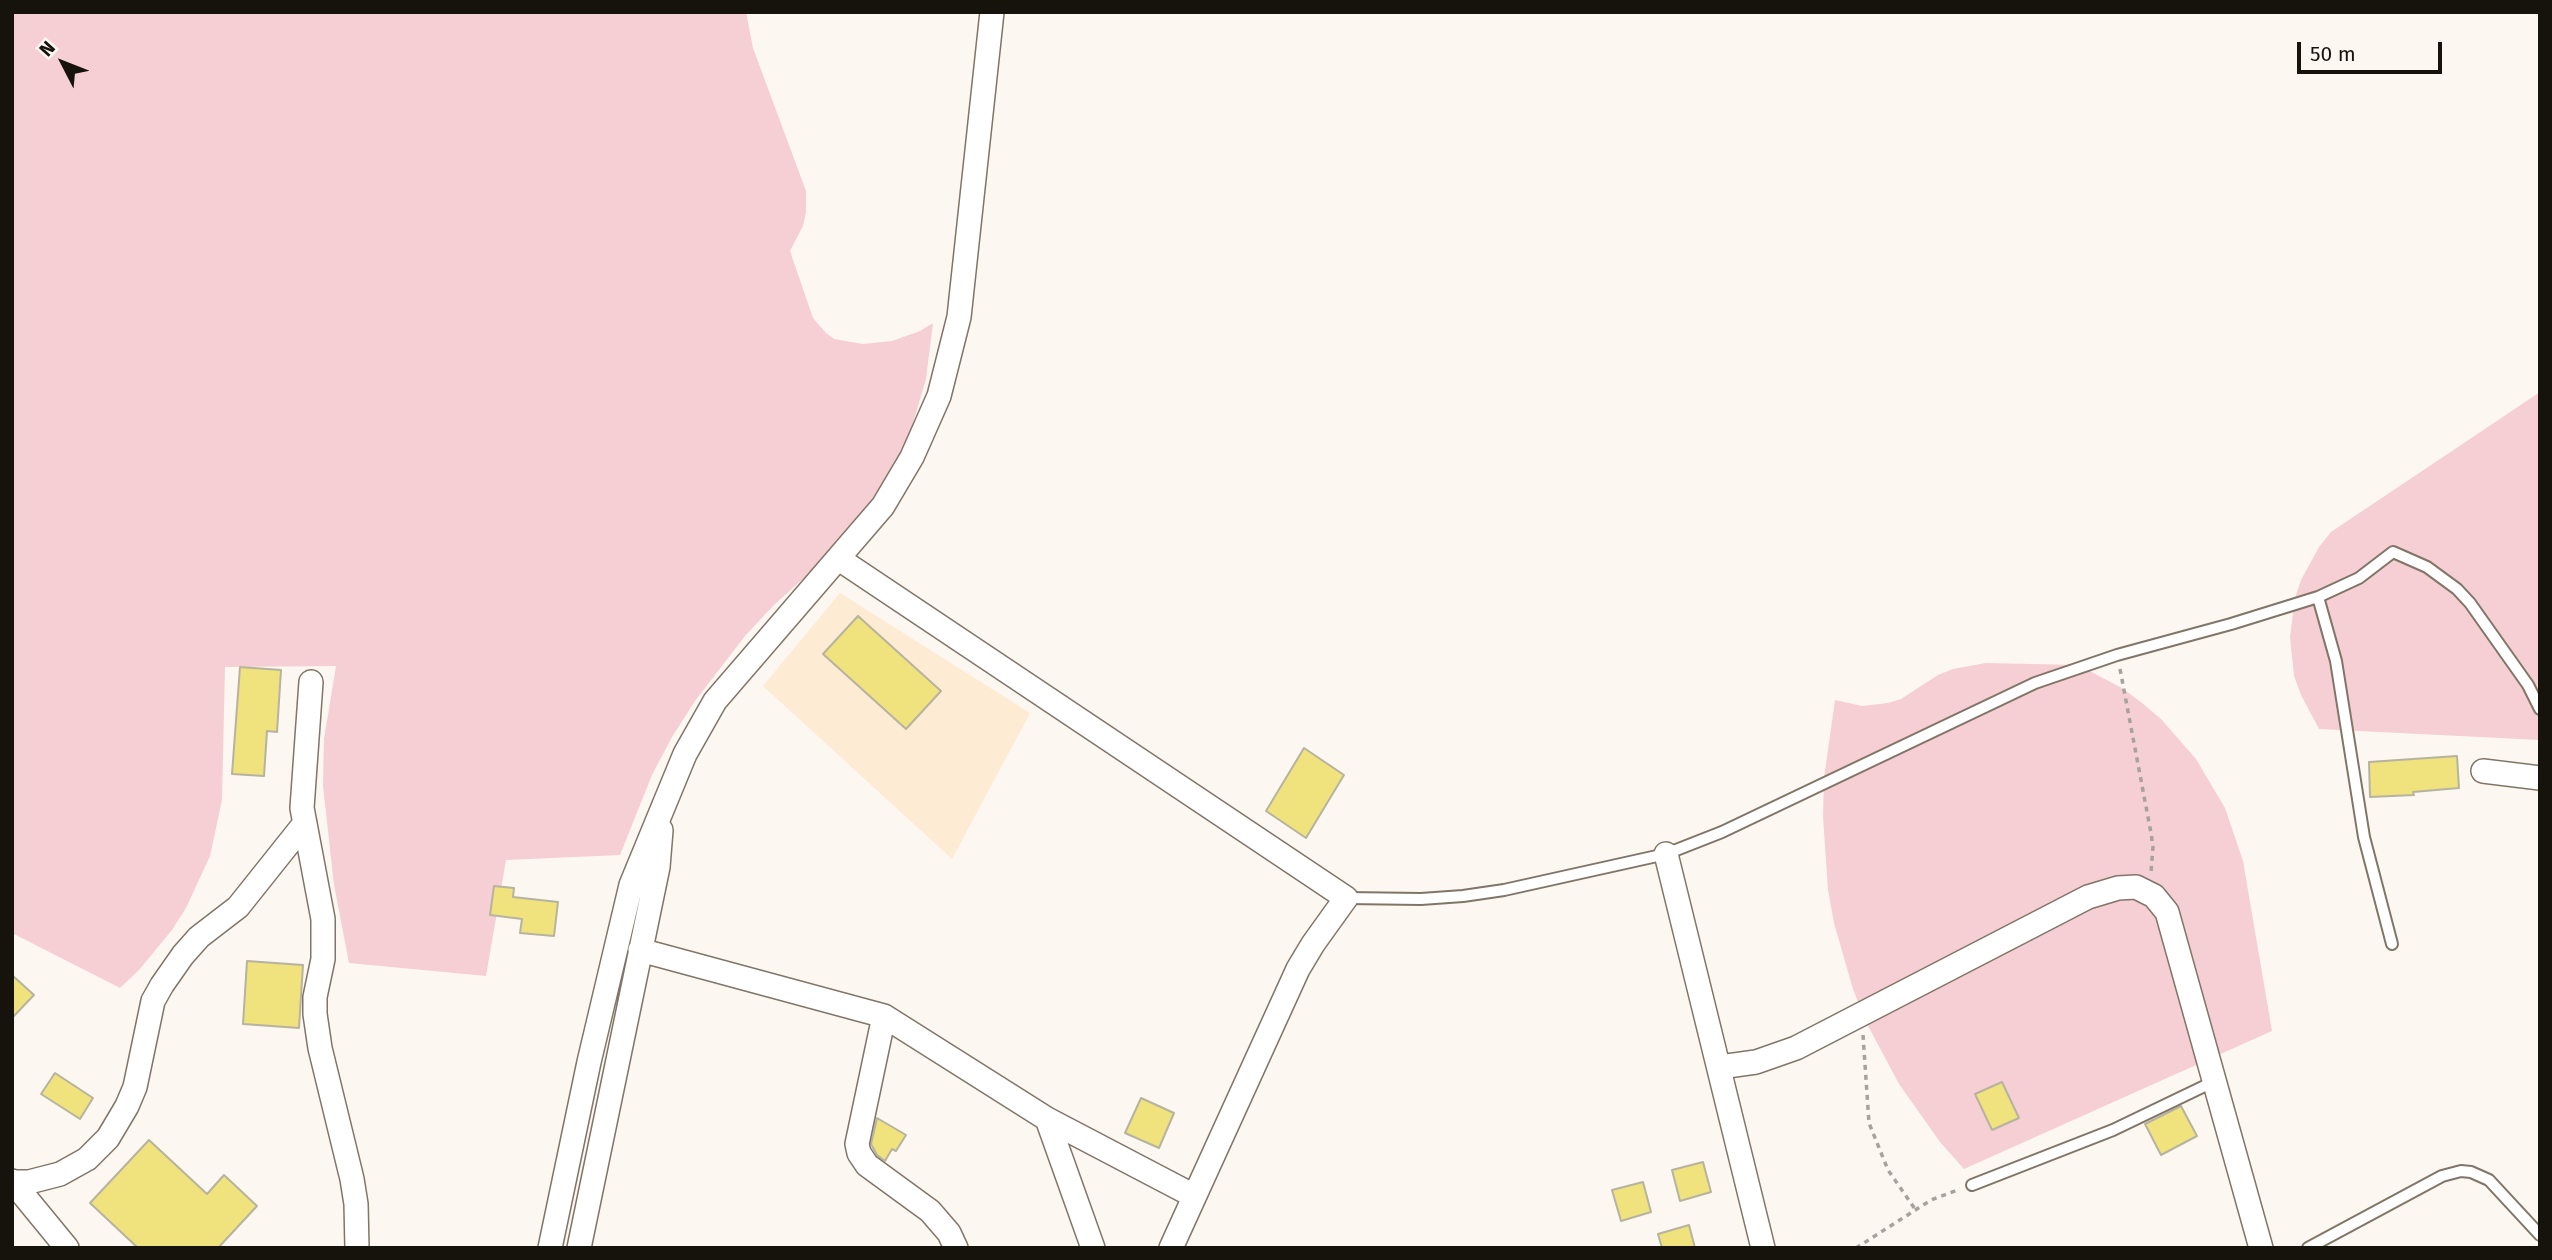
<!DOCTYPE html>
<html>
<head>
<meta charset="utf-8">
<style>
	body { margin:0 }
	#map { position:relative; width:2552px; height:1260px; overflow:hidden; background:#fdf7f1; font-family:"Fira Sans",sans-serif }
	canvas { display:block }
	.frame { position:absolute; inset:0; border:14px solid #16120c; pointer-events:none }
	.north { position:absolute; left:28px; top:28px; width:70px; height:70px; -webkit-text-stroke:5px #fdf7f1; paint-order:stroke; rotate:312deg; font-size:19px; font-weight:700; line-height:28px; text-align:center; color:#16120c }
	.north::after { content:''; display:block; margin:auto; width:24px; height:32px; background:#16120c; clip-path:polygon(50% 0,100% 100%,50% 72%,0 100%) }
	.scale { position:absolute; left:2297px; top:42px; width:145px; height:32px; box-sizing:border-box; border:4px solid #16120c; border-top:0; padding-left:9px; font-size:21px; line-height:24px; white-space:nowrap; color:#16120c; -webkit-text-stroke:5px #fdf7f1; paint-order:stroke }
</style>
</head>
<body>
<div id="map">
<canvas width="2552" height="1260"></canvas>
<div class="frame"></div>
<div class="north">N</div>
<div class="scale">50 m</div>
</div>
<script>
const context = document.querySelector('canvas').getContext('2d');
context.lineJoin = 'round';
function fill(path, color) { context.fillStyle = color; context.fill(path, 'evenodd'); }
const shape = rows => new Path2D(rows.map(r => 'M' + r).join(''));
function trace(path, color, width, dash) { context.strokeStyle = color; context.lineWidth = width; context.lineCap = dash ? 'butt' : 'round'; context.setLineDash(dash || []); context.stroke(path); }
fill(shape([
	[840,593,1030,713,952,859,763,686]
]), '#feebd4');
fill(shape([
	[12,12,746,12,753,48,806,191,806,212,803,226,790,251,813,318,826,333,834,339,863,344,892,341,920,331,933,323,926,379,910,433,898,459,868,510,827,557,773,606,745,636,695,701,672,737,652,775,620,855,506,860,486,976,349,963,334,885,323,786,324,739,336,666,225,667,222,800,210,856,186,908,172,930,139,970,120,988,12,933],
	[2540,392,2540,740,2319,729,2301,695,2294,676,2290,637,2295,598,2301,580,2319,547,2331,532],
	[1986,663,2078,665,2122,688,2142,703,2161,719,2196,759,2225,808,2243,861,2272,1031,1964,1169,1940,1142,1899,1084,1866,1022,1853,989,1834,923,1828,890,1823,817,1824,778,1835,700,1862,706,1888,703,1901,699,1938,675,1953,669]
]), '#f5cfd3');
const building = shape([
	[858,616,941,691,906,729,823,654,858,616],
	[240,667,281,670,277,732,267,731,264,776,232,774,240,667],
	[1304,748,1344,775,1306,838,1266,811,1304,748],
	[2457,756,2459,788,2413,792,2414,795,2370,797,2369,762,2457,756],
	[494,886,514,888,513,897,558,902,554,936,520,933,522,919,490,915,494,886],
	[247,961,303,965,299,1028,243,1024,247,961],
	[12,975,34,995,12,1018,12,975],
	[55,1073,93,1098,80,1119,41,1094,55,1073],
	[2002,1082,2019,1118,1992,1130,1975,1094,2002,1082],
	[1141,1098,1174,1113,1159,1148,1125,1133,1141,1098],
	[2181,1106,2197,1136,2161,1155,2145,1124,2181,1106],
	[877,1118,906,1135,896,1151,892,1149,885,1161,877,1155,871,1144,877,1118],
	[149,1140,207,1194,224,1175,257,1206,218,1248,138,1248,90,1203,149,1140],
	[1703,1162,1711,1192,1680,1201,1672,1170,1703,1162],
	[1643,1182,1651,1212,1621,1221,1612,1190,1643,1182],
	[1689,1225,1695,1248,1662,1248,1658,1234,1689,1225]
]);
fill(building, '#f0e27c');
trace(building, '#b6b3a0', 2);
const lane = shape([
	[2318,597,2336,661,2364,837,2392,944],
	[1346,898,1421,899,1463,896,1504,890,1666,854,1722,832,2035,683,2117,655,2231,624,2318,597,2359,578,2393,552,2427,567,2457,589,2470,603,2528,685,2540,709],
	[1972,1185,2113,1130,2215,1081],
	[2308,1248,2442,1176,2461,1171,2471,1172,2489,1180,2540,1235]
]);
const street = shape([
	[839,559,1346,898,1313,944,1298,969,1171,1248],
	[311,682,302,808,323,919,323,959,315,997,315,1014,320,1048,352,1179,356,1204,357,1248],
	[2483,771,2540,778],
	[1666,854,1763,1248],
	[640,950,884,1016,1047,1119,1194,1196],
	[884,1016,857,1144,859,1153,867,1165,930,1211,949,1233,956,1248],
	[1720,1067,1756,1062,1796,1048,2088,897,2118,888,2136,887,2154,896,2167,912,2261,1248],
	[1047,1119,1093,1248],
	[12,1181,67,1248],
	[13,1182,29,1182,60,1174,87,1159,108,1138,127,1106,135,1087,153,1001,162,985,183,955,199,937,238,907,305,823],
	[550,1248,589,1062,631,885,685,754,715,701,883,506,912,457,939,396,959,317,992,12],
	[579,1248,658,867,661,830]
]);
trace(lane, '#817567', 14);
trace(street, '#817567', 26);
trace(shape([
	[2120,669,2151,833,2153,847,2151,872],
	[1863,1035,1869,1123,1888,1170,1915,1209],
	[1856,1248,1931,1200,1960,1189]
]), '#a7a29c', 3.5, [5, 5]);
trace(lane, '#fff', 10);
trace(street, '#fff', 23);
</script>
</body>
</html>
